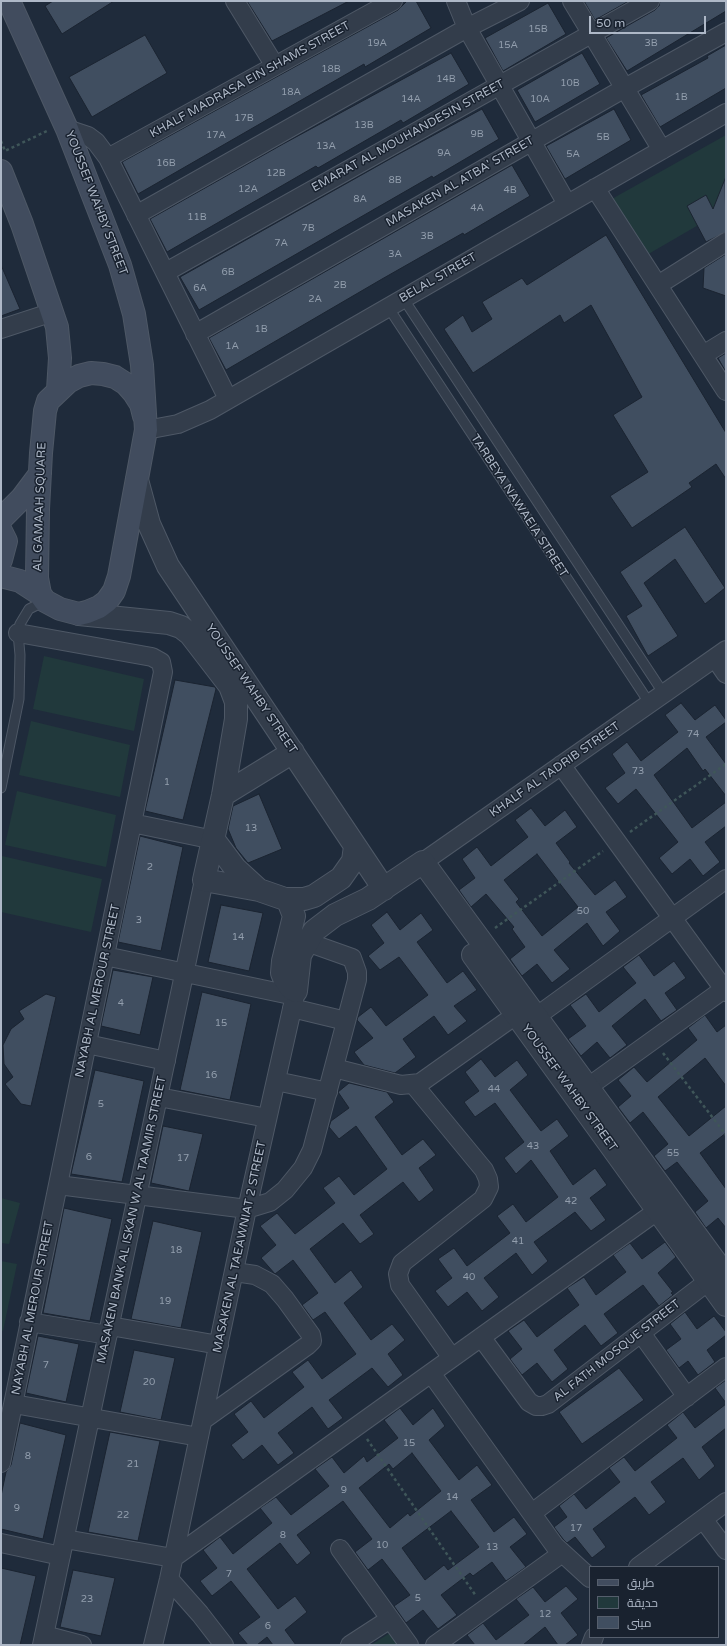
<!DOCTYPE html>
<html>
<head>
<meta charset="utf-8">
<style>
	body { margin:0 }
	#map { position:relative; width:727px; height:1646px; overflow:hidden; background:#1f2b3b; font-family:"Varela Round",Cairo,sans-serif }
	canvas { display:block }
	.frame { position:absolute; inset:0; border:2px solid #aeb8c7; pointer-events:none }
	.legend { position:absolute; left:589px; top:1566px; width:130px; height:72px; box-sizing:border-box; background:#19222f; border:1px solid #555e6c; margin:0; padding:5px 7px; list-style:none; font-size:12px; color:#aeb8c7 }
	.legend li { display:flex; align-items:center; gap:8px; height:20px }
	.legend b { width:20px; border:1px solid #555e6c }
	.scale { position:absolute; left:589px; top:16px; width:117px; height:18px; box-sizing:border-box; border:2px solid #aeb8c7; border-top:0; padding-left:5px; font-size:12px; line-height:14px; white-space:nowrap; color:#aeb8c7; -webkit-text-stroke:3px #19222f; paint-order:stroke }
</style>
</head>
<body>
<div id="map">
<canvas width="727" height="1646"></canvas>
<div class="frame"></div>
<ul class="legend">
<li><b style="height:5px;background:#414c5e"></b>طريق</li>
<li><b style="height:11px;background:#21393c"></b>حديقة</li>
<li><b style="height:11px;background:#404e60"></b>مبنى</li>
</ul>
<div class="scale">50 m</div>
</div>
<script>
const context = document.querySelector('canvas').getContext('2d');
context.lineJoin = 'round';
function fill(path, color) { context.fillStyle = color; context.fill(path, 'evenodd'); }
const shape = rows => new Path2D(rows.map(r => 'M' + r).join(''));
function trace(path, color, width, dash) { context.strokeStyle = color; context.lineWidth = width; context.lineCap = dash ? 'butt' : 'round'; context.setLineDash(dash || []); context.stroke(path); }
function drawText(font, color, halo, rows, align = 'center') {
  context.font = font + ' "Varela Round",sans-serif'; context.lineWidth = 3; context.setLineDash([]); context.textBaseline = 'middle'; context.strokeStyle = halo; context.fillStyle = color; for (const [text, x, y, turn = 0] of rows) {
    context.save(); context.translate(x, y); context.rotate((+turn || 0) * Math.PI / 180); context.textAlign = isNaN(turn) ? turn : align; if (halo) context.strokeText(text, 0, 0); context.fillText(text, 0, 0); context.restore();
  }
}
fill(shape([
	[726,135,726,209,645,256,610,200],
	[44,656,144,679,134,731,33,709],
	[31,721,130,745,120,797,19,775],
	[17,791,116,815,106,867,5,845],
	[2,856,102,879,91,932,1,912],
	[1,1198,20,1203,9,1244,1,1243],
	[1,1261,17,1264,3,1331,1,1330],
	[390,1633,398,1645,371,1645]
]), '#21393c');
const building = shape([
	[53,1,114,1,62,34,45,6,53,1],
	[247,1,349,1,272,41,247,1],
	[407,1,416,1,431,28,365,67,364,64,138,194,122,162,398,10,407,1],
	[584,1,629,1,595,20,584,1],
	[660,1,726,1,726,11,627,71,606,38,655,10,659,6,660,1],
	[548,3,566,34,503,71,485,38,548,3],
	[145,35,167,73,92,117,69,77,145,35],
	[726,45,726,88,660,127,641,95,708,58,707,56,726,45],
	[451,53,469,84,403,123,401,120,318,168,316,166,167,252,150,219,283,144,451,53],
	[582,53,600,84,535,122,517,90,582,53],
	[482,109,499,139,433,178,432,176,199,310,180,277,397,155,482,109],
	[614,109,631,140,565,179,546,146,614,109],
	[512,165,530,196,464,235,463,233,382,279,226,370,209,338,512,165],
	[725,179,726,232,706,242,687,206,706,195,713,209,725,179],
	[606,235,726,433,726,479,716,464,689,483,692,487,632,528,610,496,648,472,613,415,642,397,591,305,564,323,560,315,473,373,444,329,463,315,472,332,492,319,482,302,522,278,527,285,606,235],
	[726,254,726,296,703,288,704,268,726,254],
	[1,265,20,309,1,316,1,265],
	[726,353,726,372,718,358,726,353],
	[685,527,725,588,705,604,675,559,644,583,678,636,648,656,626,616,642,606,620,572,685,527],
	[175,680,215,687,216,689,183,820,145,811,175,680],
	[681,703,695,720,715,705,726,720,726,722,706,737,726,764,726,796,705,769,703,771,687,748,654,775,692,828,726,802,726,826,705,842,720,862,703,876,690,859,672,874,659,858,678,842,636,789,618,804,605,788,625,773,612,754,627,742,641,761,678,732,665,715,681,703],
	[259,794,282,849,248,863,236,848,228,829,233,806,259,794],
	[531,808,545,826,565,810,577,827,556,843,570,862,569,863,595,895,615,880,627,897,606,912,620,931,603,946,587,923,554,950,570,969,552,983,537,964,522,976,510,959,525,947,512,929,514,927,486,894,471,907,459,890,475,878,462,859,477,847,491,866,528,837,515,820,531,808],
	[537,854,578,907,542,936,516,902,519,899,504,880,537,854],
	[140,836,183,847,161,951,118,942,140,836],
	[221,905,263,913,249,971,208,962,221,905],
	[387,912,400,930,421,913,433,930,417,942,447,983,463,971,477,990,454,1006,467,1021,448,1035,434,1016,403,1039,416,1057,395,1073,364,1065,354,1052,373,1038,357,1020,358,1017,371,1007,386,1026,428,995,399,957,380,970,368,956,384,943,371,925,387,912],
	[639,955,654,976,674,961,686,978,665,993,677,1010,661,1021,645,999,612,1026,627,1045,610,1058,597,1042,581,1056,568,1039,586,1026,570,1005,586,994,599,1012,636,983,623,967,639,955],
	[113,970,153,977,140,1035,101,1026,113,970],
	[202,992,251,1004,230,1100,180,1090,202,992],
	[46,994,56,997,31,1106,21,1104,5,1084,13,1077,4,1064,3,1045,11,1029,24,1019,19,1011,46,994],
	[705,1015,717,1032,726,1025,726,1086,705,1058,658,1097,689,1136,726,1106,726,1133,700,1153,726,1189,726,1228,718,1218,706,1228,695,1212,708,1201,677,1162,665,1171,654,1156,668,1144,643,1112,630,1123,618,1107,631,1096,618,1080,634,1067,647,1082,697,1040,688,1028,705,1015],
	[481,1059,495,1077,517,1060,528,1075,510,1090,541,1131,557,1119,569,1136,550,1151,573,1185,595,1168,607,1185,590,1198,606,1220,591,1231,575,1212,556,1226,534,1242,548,1261,532,1275,516,1253,484,1278,499,1297,482,1311,467,1292,448,1307,435,1291,452,1278,438,1259,454,1248,467,1266,510,1233,497,1216,513,1204,526,1222,558,1197,531,1160,516,1174,504,1158,524,1142,495,1103,475,1117,464,1102,479,1091,465,1072,481,1059],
	[95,1070,144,1081,122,1182,71,1174,95,1070],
	[349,1083,387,1092,394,1102,375,1117,402,1155,423,1139,436,1155,419,1168,434,1190,419,1202,403,1182,360,1215,374,1234,360,1244,343,1223,310,1249,335,1283,351,1270,363,1287,344,1303,371,1340,392,1324,405,1340,388,1354,403,1375,388,1387,372,1368,329,1400,343,1418,328,1429,312,1407,278,1433,294,1453,278,1465,262,1445,243,1460,231,1445,248,1432,234,1414,251,1401,264,1418,304,1387,292,1372,308,1360,322,1379,356,1354,325,1312,313,1320,302,1305,318,1293,293,1260,275,1274,261,1258,276,1245,260,1226,277,1213,295,1234,335,1203,323,1188,339,1176,354,1195,387,1169,356,1126,339,1139,329,1127,331,1121,349,1108,338,1092,349,1083],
	[163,1126,203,1134,189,1191,151,1183,163,1126],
	[64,1208,112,1219,90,1321,43,1313,64,1208],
	[153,1221,202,1232,181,1328,131,1319,153,1221],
	[665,1242,676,1257,658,1273,673,1292,671,1293,673,1295,659,1306,643,1285,604,1314,618,1333,601,1346,585,1325,554,1350,568,1369,552,1382,537,1363,522,1375,510,1359,522,1349,508,1331,524,1320,537,1337,579,1305,567,1288,584,1277,596,1295,626,1272,613,1255,630,1243,642,1259,665,1242],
	[685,1312,697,1329,714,1316,726,1332,726,1335,707,1350,715,1362,698,1375,688,1361,679,1368,666,1350,681,1339,670,1324,685,1312],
	[38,1336,79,1344,66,1402,26,1393,38,1336],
	[134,1350,175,1358,161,1420,120,1412,134,1350],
	[619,1368,644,1400,582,1444,559,1412,619,1368],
	[726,1380,726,1403,715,1388,726,1380],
	[726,1404,726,1428,702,1447,715,1466,699,1480,683,1458,651,1482,666,1502,649,1515,635,1497,593,1529,606,1547,592,1558,575,1537,567,1543,563,1539,554,1527,567,1517,559,1506,574,1494,586,1509,620,1482,609,1468,624,1457,635,1471,677,1438,667,1425,683,1412,695,1428,726,1404],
	[400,1408,413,1425,433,1408,445,1426,429,1440,459,1480,477,1465,492,1485,471,1500,494,1532,514,1517,527,1534,510,1547,526,1567,506,1581,492,1562,473,1576,470,1573,441,1595,457,1615,438,1629,423,1610,406,1623,394,1606,410,1595,382,1559,368,1570,355,1552,372,1539,343,1501,297,1535,311,1553,297,1565,280,1543,247,1569,278,1609,295,1596,307,1612,285,1630,296,1645,273,1645,267,1637,257,1645,248,1645,238,1633,260,1617,231,1581,212,1596,200,1581,217,1568,203,1550,220,1537,233,1554,272,1523,260,1508,276,1497,291,1515,329,1486,315,1469,332,1457,344,1473,364,1456,367,1462,398,1438,384,1420,400,1408],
	[412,1453,441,1491,410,1516,408,1513,390,1528,359,1488,389,1464,393,1469,412,1453],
	[451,1511,479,1547,448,1570,444,1565,425,1580,402,1548,451,1511],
	[20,1423,66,1435,43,1539,1,1529,1,1496,6,1472,11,1465,20,1423],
	[110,1432,160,1441,138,1541,88,1532,110,1432],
	[1,1568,36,1576,20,1645,1,1645,1,1568],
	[73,1570,115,1578,101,1636,60,1627,73,1570],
	[566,1586,578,1599,561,1613,578,1635,565,1645,558,1645,545,1627,523,1645,475,1645,467,1635,483,1623,496,1640,529,1615,516,1599,533,1587,545,1602,566,1586]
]);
fill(building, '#404e60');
trace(building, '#1b2431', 1);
const service = shape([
	[403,298,664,694],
	[388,307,650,704],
	[1,788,19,699,20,655,18,633,20,624,29,609,45,601]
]);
const minor = shape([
	[235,1,275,66],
	[456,1,467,28,567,204],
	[572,1,662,150],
	[67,129,88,136,96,142,108,158,228,399],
	[108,158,393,1],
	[595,188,726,391],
	[136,215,467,28,520,1],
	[166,272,650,1],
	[658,285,726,242],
	[1,329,53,312],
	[195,334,625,88,726,32],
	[703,355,726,341],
	[146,430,178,424,210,410,726,113],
	[715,658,726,674],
	[561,765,726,992],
	[132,823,214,840],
	[423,862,726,650],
	[105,956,295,996],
	[292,1008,346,1021],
	[537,1016,726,879],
	[87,1044,166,1061],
	[334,1068,401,1085,420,1083,527,1007],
	[276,1081,328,1092],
	[414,1085,484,1170,488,1179,489,1187,483,1199,402,1263,398,1274,400,1285,452,1358],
	[588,1087,724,989],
	[159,1097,267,1118],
	[58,1185,247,1209,270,1202,285,1190,303,1168,312,1150,357,980,357,972,352,958,307,942],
	[29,1322,108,1335],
	[110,1326,219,1345],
	[641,1333,687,1397],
	[481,1337,529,1402,536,1406,542,1406,548,1404,719,1273],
	[431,1373,555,1546,590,1578],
	[14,1404,199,1437],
	[203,1420,308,1345,312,1341,311,1335,285,1299,272,1284,255,1275,235,1272],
	[1,1463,163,672,161,662,152,657,18,633],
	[532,1513,726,1367],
	[703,1519,726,1550],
	[65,1539,173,1558,657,1211],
	[1,1543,61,1556],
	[340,1549,409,1645],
	[638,1567,726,1502],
	[169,1579,200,1614,224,1645],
	[44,1635,82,1645],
	[42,1645,204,880],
	[153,1645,169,1579,247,1209,296,991],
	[350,1645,390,1619],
	[435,1645,561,1554],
	[591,1645,594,1637]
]);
const tertiary = shape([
	[137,480,149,524,168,566,384,889],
	[79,614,169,623,181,627,190,634,230,686,236,702,236,719,223,795,204,880,259,890,285,899,289,903,294,916,283,961,282,973,284,978,291,988,296,991,300,955,314,931,335,915,368,899,423,862,726,1276],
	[223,795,293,752],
	[214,840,235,868,259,890],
	[285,899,304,899,314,896,341,878,353,861,355,846],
	[473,955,726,1305]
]);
const secondary = shape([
	[9,1,67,129,120,265,134,314,142,365,146,430,119,576,114,591,107,601,99,607,87,612,79,614,60,609,45,601,40,594,37,578,38,509,41,453,45,411,48,401,68,382,79,376,91,373,103,374,115,377,126,384,134,393,141,404,144,416],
	[1,171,22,224,57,327,60,358,58,390],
	[1,519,22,498,40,474],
	[1,531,6,541,1,560],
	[1,576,20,581,40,594]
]);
trace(service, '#4e5866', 11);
trace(minor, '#4e5866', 20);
trace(tertiary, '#4e5866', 24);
trace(secondary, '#4e5866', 24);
trace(shape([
	[1,141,5,151,49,130],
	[630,832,726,764],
	[495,928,603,851],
	[663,1053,726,1135],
	[367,1439,476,1596]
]), '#3f5659', 2.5, [3, 3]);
trace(service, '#333d4b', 9);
trace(minor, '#333d4b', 18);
trace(tertiary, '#333d4b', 22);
trace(secondary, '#414c5e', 22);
drawText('10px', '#929ead', null, [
	["15B",538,29],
	["19A",377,43],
	["3B",651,43],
	["15A",508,45],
	["18B",331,69],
	["14B",446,79],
	["10B",570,83],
	["18A",291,92],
	["1B",681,97],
	["14A",411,99],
	["10A",540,99],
	["17B",244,118],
	["13B",364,125],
	["9B",477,134],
	["17A",216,135],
	["5B",603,137],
	["13A",326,146],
	["9A",444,153],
	["5A",573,154],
	["16B",166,163],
	["12B",276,173],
	["8B",395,180],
	["12A",248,189],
	["4B",510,190],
	["8A",360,199],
	["4A",477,208],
	["11B",197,217],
	["7B",308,228],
	["3B",427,236],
	["7A",281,243],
	["3A",395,254],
	["6B",228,272],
	["2B",340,285],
	["6A",200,288],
	["2A",315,299],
	["1B",261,329],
	["1A",232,346],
	["74",693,734],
	["73",638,771],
	["1",167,782],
	["13",251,828],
	["2",150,867],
	["50",583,911],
	["3",139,920],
	["14",238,937],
	["4",121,1003],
	["15",221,1023],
	["16",211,1075],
	["44",494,1089],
	["5",101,1104],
	["43",533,1146],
	["55",673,1153],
	["6",89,1157],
	["17",183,1158],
	["42",571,1201],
	["41",518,1241],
	["18",176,1250],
	["40",469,1277],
	["19",165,1301],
	["7",46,1365],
	["20",149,1382],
	["15",409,1443],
	["8",28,1456],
	["21",133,1464],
	["9",344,1490],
	["14",452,1497],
	["9",17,1508],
	["22",123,1515],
	["17",576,1528],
	["8",283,1535],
	["10",382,1545],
	["13",492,1547],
	["7",229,1574],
	["5",418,1598],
	["23",87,1599],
	["12",545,1614],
	["6",268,1626]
]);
drawText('12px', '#aeb8c7', '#19222f', [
	["KHALF MADRASA EIN SHAMS STREET",250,80,-29],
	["EMARAT AL MOUHANDESIN STREET",408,136,-29],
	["MASAKEN AL ATBA' STREET",460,182,-30],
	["YOUSSEF WAHBY STREET",96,203,69],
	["BELAL STREET",438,278,-30],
	["TARBEYA NAWAEIA STREET",519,506,57],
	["AL GAMAAH SQUARE",40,507,-88],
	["YOUSSEF WAHBY STREET",251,689,56],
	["KHALF AL TADRIB STREET",555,770,-35],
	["NAYABH AL MEROUR STREET",98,991,-78],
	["YOUSSEF WAHBY STREET",569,1088,54],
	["MASAKEN BANK AL ISKAN W AL TAAMIR STREET",132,1220,-78],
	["MASAKEN AL TAEAWNIAT 2 STREET",240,1247,-78],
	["NAYABH AL MEROUR STREET",33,1308,-79],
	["AL FATH MOSQUE STREET",617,1351,-38]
]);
</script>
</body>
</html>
